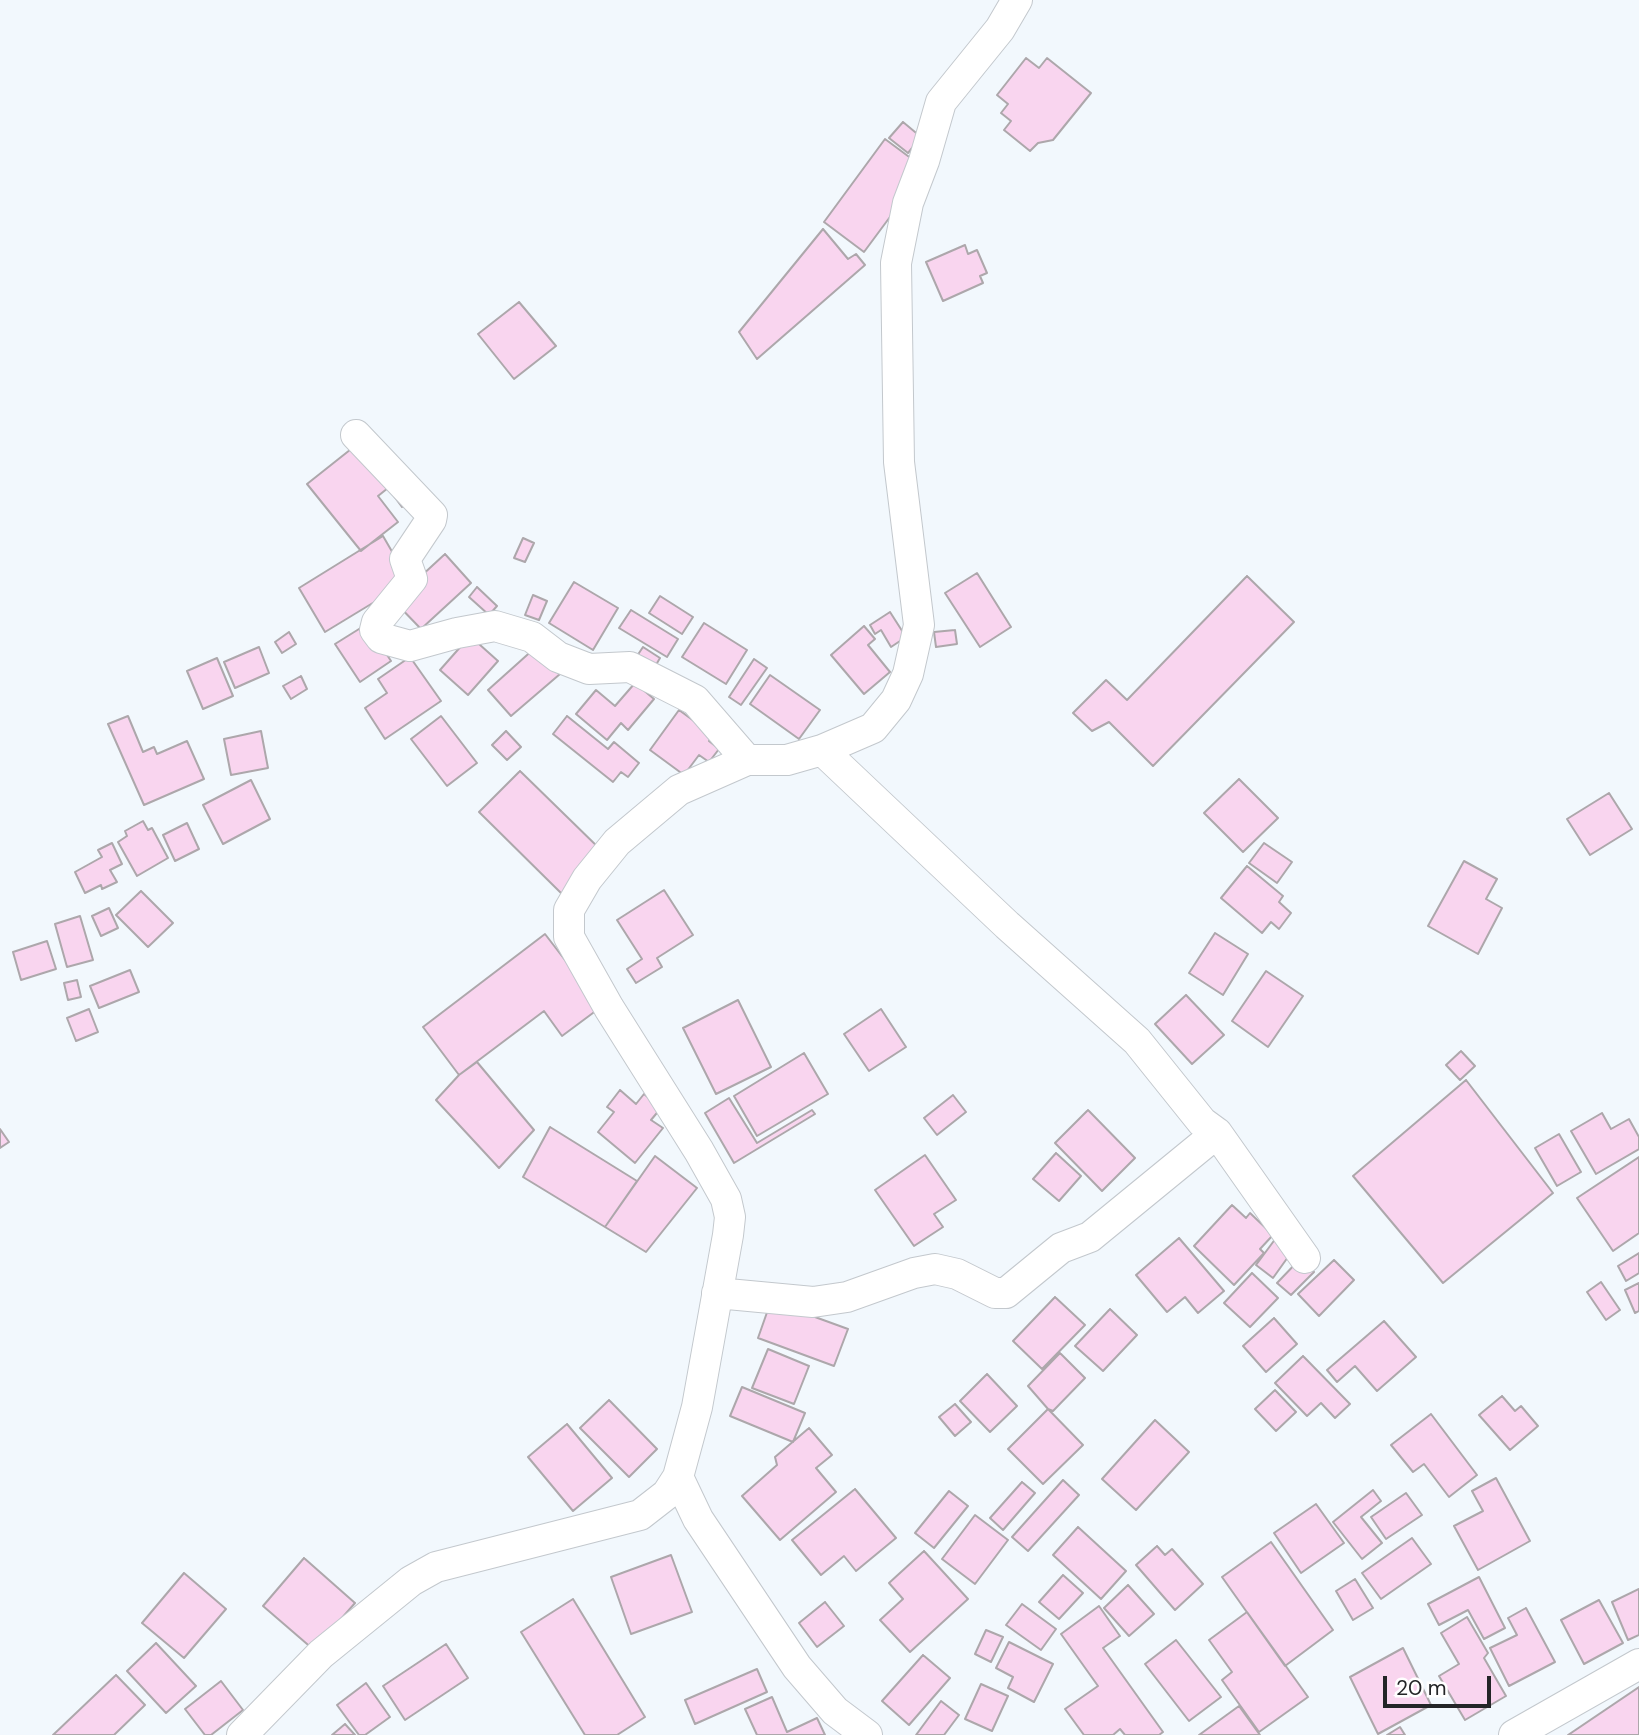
<!DOCTYPE html>
<html>
<head>
<meta charset="utf-8">
<style>
	body { margin:0 }
	#map { position:relative; width:1639px; height:1735px; overflow:hidden; background:#f2f8fd; font-family:"DM Sans",sans-serif }
	canvas { display:block }
	.scale { position:absolute; left:1383px; top:1676px; width:108px; height:32px; box-sizing:border-box; border:4px solid #232527; border-top:0; padding-left:9px; font-size:21px; line-height:24px; white-space:nowrap; color:#232527; -webkit-text-stroke:5px #fff; paint-order:stroke }
</style>
</head>
<body>
<div id="map">
<canvas width="1639" height="1735"></canvas>
<div class="scale">20 m</div>
</div>
<script>
const context = document.querySelector('canvas').getContext('2d');
context.lineJoin = 'round';
function fill(path, color) { context.fillStyle = color; context.fill(path, 'evenodd'); }
const shape = rows => new Path2D(rows.map(r => 'M' + r).join(''));
function trace(path, color, width, dash) { context.strokeStyle = color; context.lineWidth = width; context.lineCap = dash ? 'butt' : 'round'; context.setLineDash(dash || []); context.stroke(path); }
const building = shape([
	[1026,58,1039,68,1047,58,1091,93,1053,140,1038,143,1030,151,1004,130,1011,121,1001,113,1008,104,997,95,1026,58],
	[903,122,921,137,908,153,889,138,903,122],
	[885,139,920,165,904,198,864,252,824,222,885,139],
	[823,229,848,259,856,254,865,265,757,359,739,332,823,229],
	[965,245,968,254,977,250,987,273,980,276,983,283,943,301,926,262,965,245],
	[519,302,556,346,514,379,478,334,519,302],
	[365,438,413,498,402,507,388,488,378,496,398,522,361,551,307,484,365,438],
	[383,536,409,581,325,632,299,588,383,536],
	[523,538,534,543,525,562,514,558,523,538],
	[445,554,471,583,421,629,394,601,445,554],
	[977,573,1011,627,980,647,945,593,977,573],
	[1247,576,1294,622,1153,766,1109,722,1092,731,1073,713,1106,680,1127,700,1247,576],
	[574,582,618,608,593,650,549,623,574,582],
	[477,587,497,606,489,615,469,597,477,587],
	[533,595,547,601,539,620,525,615,533,595],
	[660,596,693,617,682,634,649,613,660,596],
	[631,610,678,639,667,657,619,628,631,610],
	[890,612,906,637,891,647,881,630,875,634,870,625,890,612],
	[704,623,747,650,726,684,682,657,704,623],
	[367,624,391,661,360,682,335,644,367,624],
	[864,626,875,639,868,645,890,672,864,694,831,655,864,626],
	[955,630,957,644,936,647,934,632,955,630],
	[289,632,296,644,282,653,275,642,289,632],
	[470,636,498,661,468,695,440,670,470,636],
	[259,647,269,673,235,688,224,662,259,647],
	[536,647,560,674,511,716,488,690,536,647],
	[643,647,660,658,653,670,635,659,643,647],
	[410,657,441,701,385,739,365,708,387,693,378,679,410,657],
	[217,658,233,696,203,709,187,671,217,658],
	[754,659,767,668,741,705,729,697,754,659],
	[770,675,820,710,799,739,750,704,770,675],
	[301,676,307,689,291,699,283,686,301,676],
	[635,683,654,699,628,730,621,723,607,740,576,714,596,690,615,706,635,683],
	[679,710,713,735,709,741,719,749,709,762,699,755,684,775,650,750,679,710],
	[128,716,143,752,154,747,157,754,187,741,204,779,144,805,108,724,128,716],
	[441,716,477,763,447,786,411,739,441,716],
	[567,716,608,749,614,742,639,763,628,777,621,772,613,782,553,734,567,716],
	[261,731,268,768,231,775,224,739,261,731],
	[506,731,521,747,507,760,492,745,506,731],
	[520,771,603,852,562,894,479,812,520,771],
	[1239,779,1278,818,1243,852,1204,813,1239,779],
	[251,780,270,819,223,844,203,805,251,780],
	[1609,793,1632,829,1590,855,1567,819,1609,793],
	[143,821,148,830,152,828,168,858,137,876,118,842,127,836,125,831,143,821],
	[187,823,199,849,175,861,163,835,187,823],
	[112,843,122,864,110,870,117,882,102,889,101,885,85,893,75,872,102,857,98,850,112,843],
	[1264,843,1292,862,1277,883,1249,863,1264,843],
	[1464,861,1497,879,1486,899,1502,908,1478,954,1428,926,1464,861],
	[1247,866,1283,896,1279,902,1291,913,1279,929,1271,922,1262,933,1221,898,1247,866],
	[664,890,693,935,657,958,662,967,636,983,627,969,642,959,617,920,664,890],
	[141,891,173,923,148,947,116,915,141,891],
	[109,908,118,928,101,936,92,916,109,908],
	[80,916,93,960,67,967,55,924,80,916],
	[1215,933,1248,954,1223,995,1189,973,1215,933],
	[545,934,601,1007,562,1036,544,1011,459,1075,423,1027,545,934],
	[47,941,56,969,21,980,13,952,47,941],
	[130,970,139,992,99,1008,90,986,130,970],
	[1266,971,1303,996,1268,1047,1232,1021,1266,971],
	[77,980,81,997,68,1000,64,983,77,980],
	[1186,995,1224,1035,1192,1064,1155,1024,1186,995],
	[738,1000,771,1067,716,1094,683,1028,738,1000],
	[89,1009,98,1032,76,1041,67,1018,89,1009],
	[881,1009,906,1047,869,1071,844,1034,881,1009],
	[1461,1051,1475,1066,1460,1080,1446,1065,1461,1051],
	[804,1053,828,1094,757,1136,734,1096,804,1053],
	[477,1062,534,1130,499,1168,436,1100,459,1075,477,1062],
	[1466,1080,1553,1193,1443,1283,1353,1176,1466,1080],
	[620,1090,636,1104,644,1094,661,1108,651,1120,663,1128,635,1163,598,1132,614,1112,607,1107,620,1090],
	[953,1095,966,1112,937,1135,924,1118,953,1095],
	[729,1098,757,1143,812,1110,815,1114,734,1163,705,1113,729,1098],
	[1088,1110,1135,1158,1102,1191,1055,1143,1088,1110],
	[1602,1113,1611,1129,1629,1119,1639,1137,1639,1149,1596,1174,1571,1131,1602,1113],
	[550,1127,637,1181,605,1227,523,1177,550,1127],
	[0,1129,9,1142,0,1148,0,1129],
	[1559,1134,1581,1172,1557,1186,1535,1148,1559,1134],
	[1056,1153,1081,1176,1059,1201,1033,1179,1056,1153],
	[925,1155,956,1200,934,1214,943,1227,914,1246,875,1190,925,1155],
	[655,1156,697,1188,646,1252,605,1227,655,1156],
	[1639,1157,1639,1233,1613,1251,1577,1198,1639,1157],
	[1232,1205,1246,1218,1250,1213,1273,1235,1260,1249,1264,1253,1234,1285,1194,1246,1232,1205],
	[1179,1238,1224,1291,1198,1313,1185,1297,1167,1312,1136,1275,1179,1238],
	[1276,1238,1293,1250,1273,1278,1256,1265,1276,1238],
	[1639,1253,1639,1273,1626,1281,1618,1266,1639,1253],
	[1300,1259,1314,1272,1291,1295,1277,1283,1300,1259],
	[1334,1260,1354,1280,1319,1316,1298,1294,1334,1260],
	[1252,1273,1278,1298,1250,1327,1224,1303,1252,1273],
	[1601,1282,1620,1310,1606,1320,1587,1292,1601,1282],
	[1639,1283,1639,1311,1635,1313,1625,1290,1639,1283],
	[1055,1297,1085,1325,1042,1369,1013,1341,1055,1297],
	[771,1301,848,1329,834,1366,758,1338,771,1301],
	[1110,1309,1137,1335,1103,1371,1075,1346,1110,1309],
	[1274,1318,1297,1344,1266,1372,1243,1346,1274,1318],
	[1384,1321,1416,1357,1377,1391,1355,1366,1337,1382,1327,1370,1384,1321],
	[768,1349,809,1366,794,1404,752,1388,768,1349],
	[1060,1353,1085,1378,1053,1411,1048,1409,1028,1386,1060,1353],
	[1303,1356,1350,1404,1335,1418,1321,1403,1307,1416,1275,1383,1303,1356],
	[987,1374,1017,1406,990,1432,960,1401,987,1374],
	[742,1387,805,1413,793,1442,730,1416,742,1387],
	[1275,1390,1296,1412,1276,1431,1255,1409,1275,1390],
	[1502,1396,1515,1411,1521,1406,1538,1426,1510,1450,1479,1415,1502,1396],
	[609,1400,657,1449,629,1477,580,1428,609,1400],
	[955,1404,971,1422,955,1436,939,1417,955,1404],
	[1048,1409,1083,1445,1043,1484,1008,1449,1048,1409],
	[1431,1414,1477,1475,1449,1497,1424,1464,1413,1472,1391,1445,1431,1414],
	[1155,1420,1189,1452,1136,1510,1102,1479,1155,1420],
	[567,1424,612,1478,573,1511,528,1457,567,1424],
	[809,1428,832,1455,816,1468,836,1492,780,1540,742,1496,777,1465,775,1457,809,1428],
	[1496,1478,1530,1541,1478,1570,1454,1526,1483,1511,1472,1491,1496,1478],
	[1063,1480,1079,1495,1028,1551,1012,1537,1063,1480],
	[1022,1482,1035,1493,1003,1530,990,1518,1022,1482],
	[855,1489,896,1538,856,1571,844,1556,821,1575,792,1540,855,1489],
	[1373,1490,1381,1501,1361,1517,1382,1543,1362,1559,1333,1522,1373,1490],
	[949,1491,968,1506,934,1548,915,1533,949,1491],
	[1406,1493,1422,1515,1386,1539,1371,1517,1406,1493],
	[1316,1504,1344,1543,1301,1573,1274,1533,1316,1504],
	[975,1515,1008,1540,975,1584,942,1559,975,1515],
	[1078,1527,1126,1571,1101,1599,1053,1555,1078,1527],
	[1412,1538,1431,1564,1381,1599,1362,1573,1412,1538],
	[1271,1542,1333,1630,1285,1666,1222,1577,1271,1542],
	[1157,1546,1165,1555,1172,1549,1203,1584,1175,1610,1136,1565,1157,1546],
	[924,1551,968,1599,910,1652,880,1620,903,1599,889,1583,924,1551],
	[671,1555,692,1612,631,1634,611,1577,671,1555],
	[304,1558,355,1603,314,1650,263,1606,304,1558],
	[184,1573,226,1609,184,1658,142,1623,184,1573],
	[1063,1575,1083,1593,1059,1619,1039,1602,1063,1575],
	[1479,1577,1505,1628,1484,1639,1468,1610,1439,1625,1428,1604,1479,1577],
	[1355,1579,1373,1608,1353,1620,1336,1591,1355,1579],
	[1128,1585,1154,1614,1129,1636,1104,1608,1128,1585],
	[1639,1589,1639,1635,1628,1640,1612,1602,1639,1589],
	[573,1599,645,1717,617,1735,585,1735,521,1632,573,1599],
	[1599,1600,1623,1643,1584,1664,1561,1620,1599,1600],
	[825,1602,844,1626,817,1647,799,1623,825,1602],
	[1022,1604,1056,1629,1041,1650,1006,1625,1022,1604],
	[1099,1606,1120,1636,1103,1648,1163,1732,1159,1735,1125,1735,1120,1729,1113,1735,1084,1735,1065,1709,1098,1686,1061,1634,1099,1606],
	[1526,1608,1555,1662,1509,1686,1490,1648,1517,1635,1508,1618,1526,1608],
	[1247,1612,1308,1697,1259,1732,1222,1680,1232,1672,1209,1640,1247,1612],
	[1467,1617,1488,1653,1484,1658,1506,1696,1465,1720,1439,1676,1459,1664,1441,1633,1467,1617],
	[986,1630,1003,1637,991,1662,975,1654,986,1630],
	[1176,1640,1221,1697,1189,1721,1145,1664,1176,1640],
	[1009,1642,1053,1664,1034,1702,1008,1688,1013,1677,996,1668,1009,1642],
	[156,1643,196,1686,166,1713,127,1671,156,1643],
	[446,1644,468,1678,405,1720,383,1686,446,1644],
	[1403,1648,1431,1705,1378,1734,1350,1677,1403,1648],
	[923,1655,950,1678,909,1725,882,1701,923,1655],
	[757,1669,767,1692,695,1724,685,1700,757,1669],
	[116,1675,145,1705,114,1735,53,1735,116,1675],
	[221,1681,243,1710,211,1735,205,1735,185,1709,221,1681],
	[366,1683,390,1717,365,1735,359,1735,337,1705,366,1683],
	[981,1684,1008,1696,992,1731,965,1719,981,1684],
	[1639,1687,1639,1735,1568,1735,1639,1687],
	[772,1697,787,1732,817,1718,825,1735,757,1735,745,1709,772,1697],
	[941,1701,959,1715,944,1735,916,1735,941,1701],
	[1239,1706,1260,1735,1199,1735,1239,1706],
	[345,1724,355,1735,332,1735,345,1724],
	[1400,1727,1405,1735,1387,1735,1400,1727]
]);
fill(building, '#f9d5ef');
trace(building, '#ada7ab', 2);
const minor = shape([
	[356,435,432,515,431,520,405,559,412,579,377,622,375,630,381,638,410,646,457,633,495,626,532,637,558,657,589,669,630,667,695,700,747,760],
	[822,750,1007,925,1137,1041,1202,1122,1217,1133,1305,1258],
	[717,1293,813,1302,847,1297,914,1273,935,1269,957,1274,995,1293,1006,1293,1061,1248,1090,1237,1217,1133],
	[678,1477,698,1519,797,1667,835,1711,867,1735],
	[242,1735,321,1654,411,1581,436,1567,640,1515,667,1494,678,1477,697,1407,728,1235,730,1217,726,1199,699,1151,609,1008,569,937,569,910,587,879,617,842,679,790,747,760,787,760,822,750,873,728,896,700,908,674,919,625,899,462,896,263,908,203,924,161,941,102,1000,29,1017,0],
	[1514,1735,1639,1664]
]);
trace(minor, '#c3c8cd', 32);
trace(minor, '#fff', 30);
</script>
</body>
</html>
